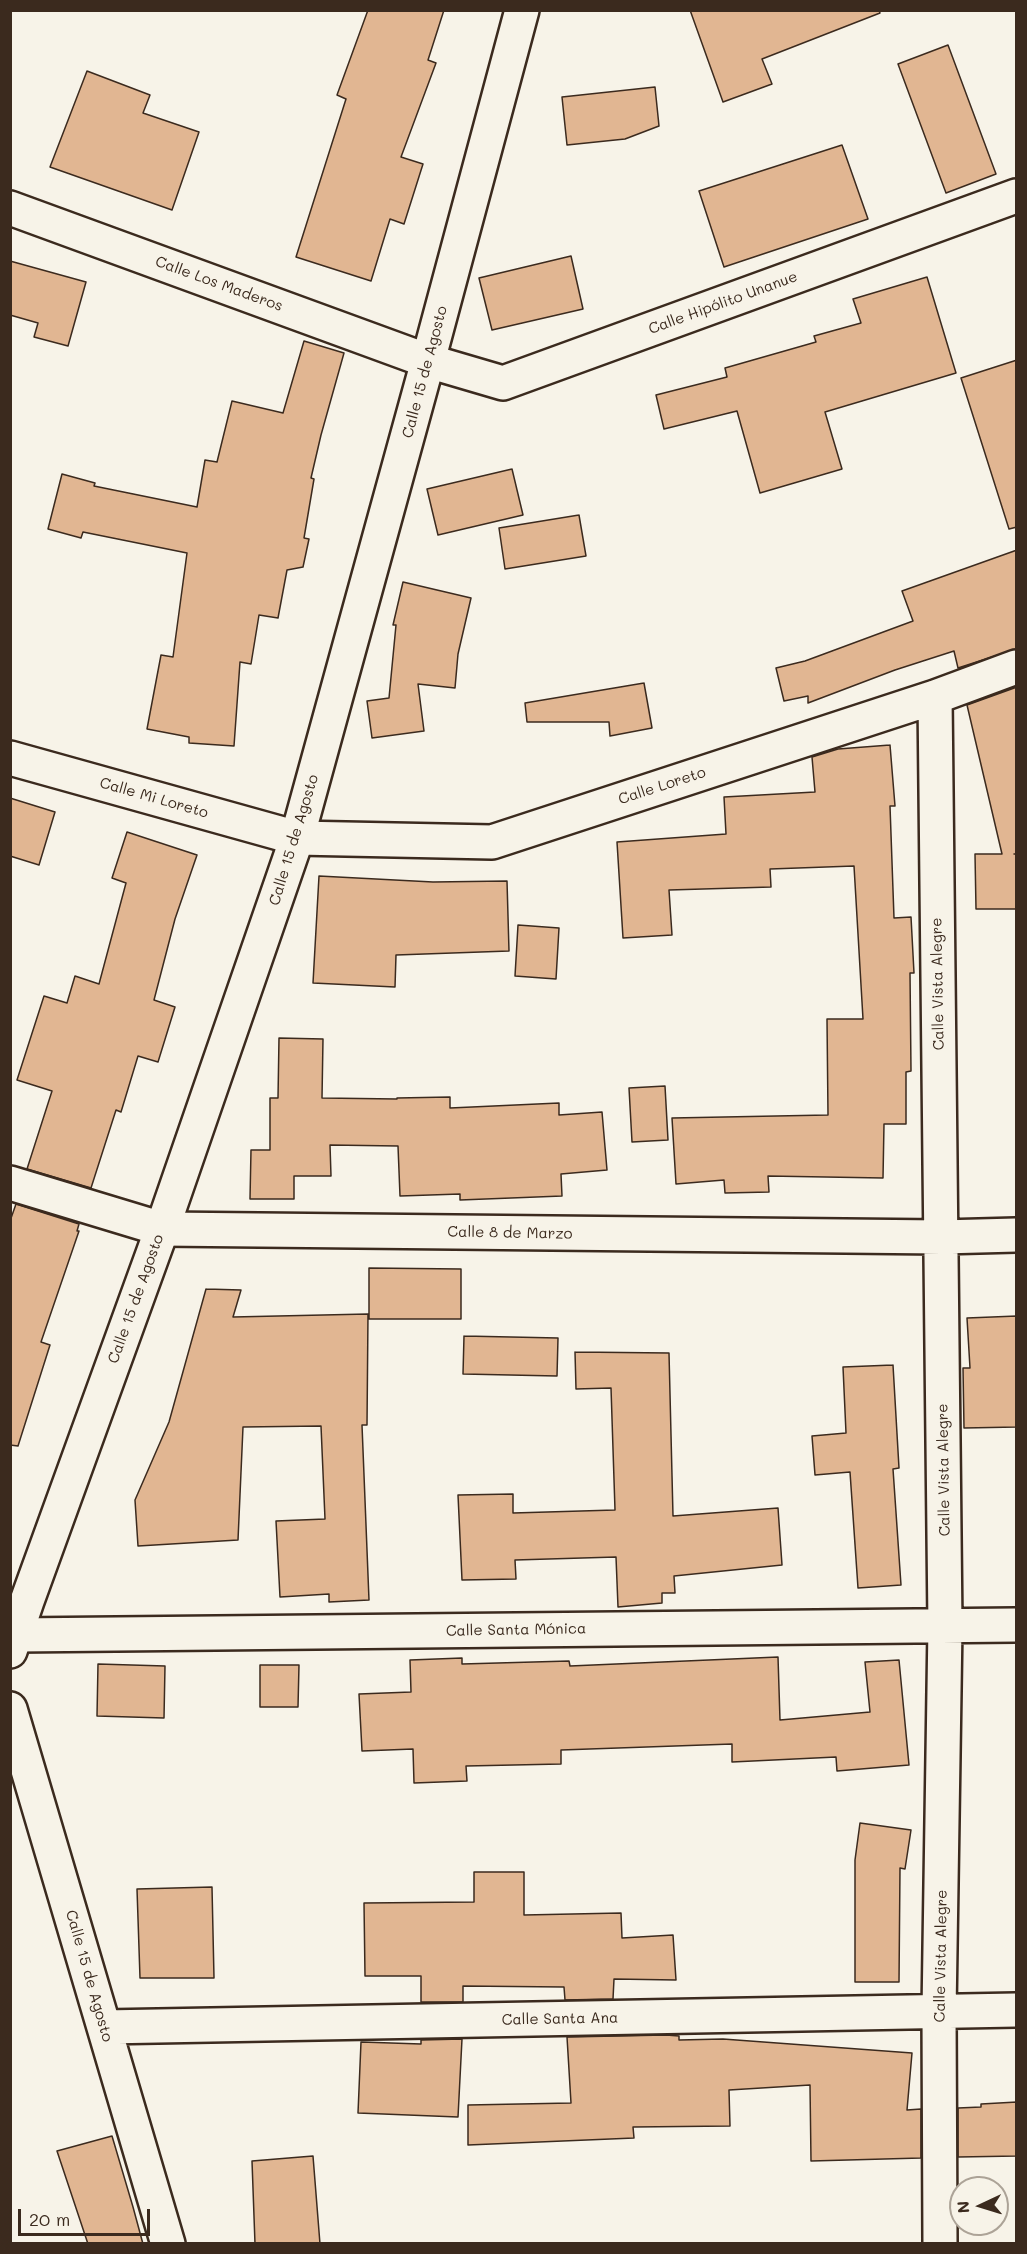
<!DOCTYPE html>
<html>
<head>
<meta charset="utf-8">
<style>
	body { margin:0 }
	#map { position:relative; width:1027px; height:2254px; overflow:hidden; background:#f7f3e8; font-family:Mali,sans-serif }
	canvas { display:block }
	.frame { position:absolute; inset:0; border:12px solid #3b2a1e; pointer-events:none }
	.north { position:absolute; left:949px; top:2176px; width:60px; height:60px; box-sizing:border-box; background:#f7f3e8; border:2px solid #aca397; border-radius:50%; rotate:266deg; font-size:16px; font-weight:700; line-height:24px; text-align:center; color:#3b2a1e }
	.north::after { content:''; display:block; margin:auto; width:21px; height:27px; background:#3b2a1e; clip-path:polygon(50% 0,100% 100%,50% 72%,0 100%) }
	.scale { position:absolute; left:18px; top:2209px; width:132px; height:27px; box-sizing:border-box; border:3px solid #3b2a1e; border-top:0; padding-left:8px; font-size:18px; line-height:21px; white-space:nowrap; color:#3b2a1e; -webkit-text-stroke:4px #f7f3e8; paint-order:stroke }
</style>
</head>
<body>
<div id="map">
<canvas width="1027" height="2254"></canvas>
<div class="frame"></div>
<div class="north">N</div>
<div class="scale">20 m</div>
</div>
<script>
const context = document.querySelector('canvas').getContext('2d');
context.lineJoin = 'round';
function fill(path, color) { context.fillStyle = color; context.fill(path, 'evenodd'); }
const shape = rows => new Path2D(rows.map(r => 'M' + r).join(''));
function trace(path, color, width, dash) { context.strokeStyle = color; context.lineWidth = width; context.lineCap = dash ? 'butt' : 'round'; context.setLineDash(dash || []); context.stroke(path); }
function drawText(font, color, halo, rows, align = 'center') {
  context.font = font + ' Mali,sans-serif'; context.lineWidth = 5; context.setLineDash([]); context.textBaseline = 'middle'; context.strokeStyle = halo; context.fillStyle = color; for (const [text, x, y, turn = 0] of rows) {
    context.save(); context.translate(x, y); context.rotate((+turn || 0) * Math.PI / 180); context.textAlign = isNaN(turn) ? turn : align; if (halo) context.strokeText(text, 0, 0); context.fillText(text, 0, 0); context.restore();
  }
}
const building = shape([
	[368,10,444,10,428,60,436,63,401,157,423,164,404,224,390,219,371,281,296,257,346,99,337,95,368,10],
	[690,10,879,10,880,13,762,59,772,84,723,102,690,10],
	[948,45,996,174,946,193,898,64,948,45],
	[87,71,150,95,143,113,199,132,172,210,50,167,87,71],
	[655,87,659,126,625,139,567,145,562,97,655,87],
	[842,145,868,219,724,267,699,191,842,145],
	[571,256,583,309,492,330,479,278,571,256],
	[10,261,86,282,68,346,34,337,38,323,10,315,10,261],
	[927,277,956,373,825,412,842,469,760,493,737,411,664,429,656,395,727,377,725,368,816,342,814,336,861,323,853,299,927,277],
	[304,341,344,353,321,435,311,478,314,479,304,538,309,539,303,567,287,570,278,618,259,615,251,664,240,662,234,746,189,743,189,737,147,729,161,655,173,657,187,553,83,532,81,538,48,529,62,474,95,483,94,486,197,507,205,460,217,462,232,401,283,413,304,341],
	[1017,360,1017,527,1009,529,961,378,1017,360],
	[512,469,523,515,438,535,427,489,512,469],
	[579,515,586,556,505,569,499,528,579,515],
	[1017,550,1017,649,958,668,954,651,895,670,808,703,808,696,784,701,776,668,805,661,913,621,902,591,1017,550],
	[403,582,471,598,458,654,455,688,418,684,424,731,372,738,367,701,389,698,396,625,393,625,403,582],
	[644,683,652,728,610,736,609,722,527,722,525,703,644,683],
	[1017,687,1017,854,1014,854,1017,854,1017,909,976,909,975,854,1002,854,967,705,1017,687],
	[890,745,895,806,890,806,894,918,911,917,914,973,910,973,911,1071,906,1072,906,1124,884,1124,883,1178,768,1176,769,1192,725,1193,724,1180,676,1184,672,1118,828,1115,827,1019,863,1019,854,866,770,869,771,887,669,890,672,935,623,938,617,842,726,834,724,797,815,792,812,757,838,749,890,745],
	[10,798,55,812,39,865,10,856,10,798],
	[127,832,197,855,175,919,154,1000,175,1007,158,1062,138,1056,121,1112,116,1110,91,1188,27,1169,52,1091,17,1080,44,996,67,1003,75,976,99,984,126,883,112,878,127,832],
	[319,876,433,882,507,881,509,951,396,955,395,987,313,983,319,876],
	[518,925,559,928,556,979,515,976,518,925],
	[279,1038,323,1039,322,1098,397,1099,397,1098,450,1097,450,1108,559,1103,559,1115,602,1112,607,1170,561,1174,562,1196,460,1200,460,1194,400,1196,398,1146,330,1145,331,1176,294,1176,294,1199,250,1199,251,1150,270,1150,270,1098,278,1098,279,1038],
	[665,1086,668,1140,632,1142,629,1088,665,1086],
	[16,1204,79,1224,77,1231,79,1231,41,1342,50,1345,18,1446,10,1445,10,1221,16,1204],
	[369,1268,461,1269,461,1319,369,1319,369,1268],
	[206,1289,241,1290,233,1317,368,1314,367,1425,362,1425,369,1600,329,1602,329,1594,280,1597,276,1521,325,1519,321,1426,243,1427,238,1540,138,1546,135,1500,169,1422,206,1289],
	[1017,1316,1017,1427,964,1428,963,1368,970,1368,967,1318,1017,1316],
	[464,1336,558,1338,557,1376,463,1374,464,1336],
	[575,1352,669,1353,673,1516,778,1508,782,1565,674,1576,675,1593,662,1593,662,1603,618,1607,616,1557,515,1560,516,1579,462,1580,458,1495,513,1494,513,1513,615,1510,611,1388,576,1389,575,1352],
	[893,1365,899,1468,893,1469,901,1585,858,1588,850,1472,815,1475,812,1436,846,1433,843,1367,893,1365],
	[778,1657,780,1720,870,1712,865,1662,899,1660,909,1765,837,1771,836,1757,732,1762,732,1744,561,1750,561,1764,466,1766,467,1781,414,1783,413,1749,362,1751,359,1694,411,1692,410,1660,462,1658,462,1664,569,1661,570,1666,778,1657],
	[98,1664,165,1666,164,1718,97,1716,98,1664],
	[260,1665,299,1665,298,1707,260,1707,260,1665],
	[860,1823,911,1830,905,1869,900,1868,899,1982,855,1982,855,1860,860,1823],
	[474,1872,524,1872,524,1915,621,1913,622,1938,673,1935,676,1980,614,1979,613,1999,565,2000,564,1987,463,1986,463,2002,421,2002,421,1976,365,1976,364,1903,474,1902,474,1872],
	[212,1887,214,1978,140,1978,137,1889,212,1887],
	[666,2035,679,2036,679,2040,723,2039,912,2053,907,2110,921,2109,921,2158,811,2161,810,2085,729,2090,730,2126,633,2127,634,2138,468,2145,468,2105,571,2103,567,2037,666,2035],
	[462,2039,458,2117,358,2113,361,2042,421,2044,421,2040,462,2039],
	[1017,2102,1017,2156,958,2157,958,2108,981,2107,981,2104,1017,2102],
	[112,2136,133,2207,143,2244,88,2244,57,2151,112,2136],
	[313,2156,320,2244,255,2244,252,2161,313,2156]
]);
fill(building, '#e1b692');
trace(building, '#3b2a1e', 1.5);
const minor = shape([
	[10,208,428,361,503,383,1016,196],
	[935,697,945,1626,939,2012,940,2244],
	[10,758,297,838,492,842,935,697,1016,667],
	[10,1183,162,1229,942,1237,1016,1235],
	[16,1635,1016,1625],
	[10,1709,168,2244],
	[104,2027,1016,2010]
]);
const tertiary = shape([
	[10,1651,27,1601,162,1229,297,838,428,361,522,10]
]);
trace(minor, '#3b2a1e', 38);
trace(tertiary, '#3b2a1e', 38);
trace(minor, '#f7f3e8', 33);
trace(tertiary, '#f7f3e8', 33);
drawText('15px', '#3b2a1e', '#f7f3e8', [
	["Calle Los Maderos",219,284,20],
	["Calle Hipólito Unanue",723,303,-20],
	["Calle 15 de Agosto",425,372,-75],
	["Calle Loreto",662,786,-18],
	["Calle Mi Loreto",154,798,16],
	["Calle 15 de Agosto",294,840,-73],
	["Calle Vista Alegre",938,984,-91],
	["Calle 8 de Marzo",510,1233,1],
	["Calle 15 de Agosto",136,1299,-70],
	["Calle Vista Alegre",944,1470,-91],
	["Calle Santa Mónica",516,1630,-1],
	["Calle Vista Alegre",941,1956,-89],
	["Calle 15 de Agosto",89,1976,74],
	["Calle Santa Ana",560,2019,-1]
]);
</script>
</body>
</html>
